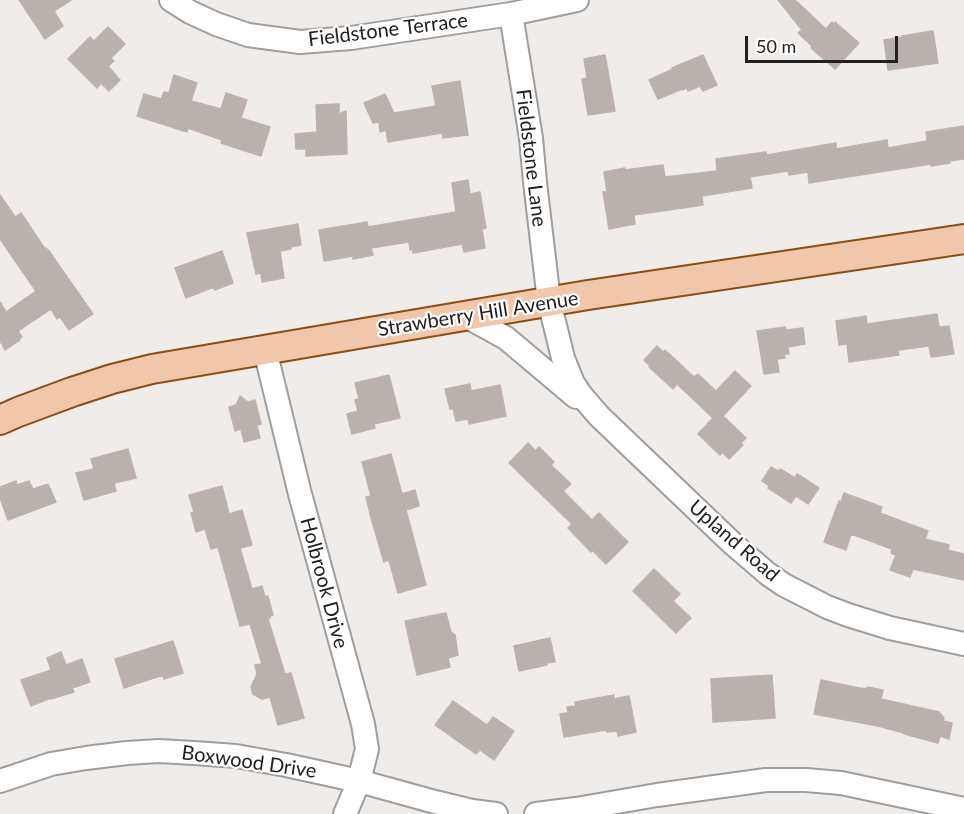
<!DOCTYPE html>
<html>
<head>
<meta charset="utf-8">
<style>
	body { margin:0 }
	#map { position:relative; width:964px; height:814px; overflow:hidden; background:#f0ece9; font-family:Lato,sans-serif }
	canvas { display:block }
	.scale { position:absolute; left:745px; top:36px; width:153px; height:27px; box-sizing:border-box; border:3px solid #212121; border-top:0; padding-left:8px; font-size:18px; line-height:21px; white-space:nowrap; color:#212121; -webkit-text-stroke:4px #fff; paint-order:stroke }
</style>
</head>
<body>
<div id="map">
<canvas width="964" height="814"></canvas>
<div class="scale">50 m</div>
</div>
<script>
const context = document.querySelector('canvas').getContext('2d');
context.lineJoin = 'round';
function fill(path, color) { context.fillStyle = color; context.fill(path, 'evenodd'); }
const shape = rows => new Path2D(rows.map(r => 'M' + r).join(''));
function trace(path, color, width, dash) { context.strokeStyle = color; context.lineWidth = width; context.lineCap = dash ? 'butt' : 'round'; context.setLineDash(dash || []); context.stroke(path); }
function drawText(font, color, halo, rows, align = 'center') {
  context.font = font + ' Lato,sans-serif'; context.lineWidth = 4.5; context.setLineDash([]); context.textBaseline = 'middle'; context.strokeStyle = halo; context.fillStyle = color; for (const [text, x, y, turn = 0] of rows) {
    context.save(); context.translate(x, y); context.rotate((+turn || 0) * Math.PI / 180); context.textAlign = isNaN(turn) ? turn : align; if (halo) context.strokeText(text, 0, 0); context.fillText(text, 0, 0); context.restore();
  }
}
const building = shape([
	[19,0,71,0,54,11,63,26,45,39,19,0],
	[778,0,795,0,826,29,832,22,834,24,835,22,859,43,835,69,811,48,812,46,798,33,802,30,778,0],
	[108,27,125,44,111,58,114,61,108,66,120,80,109,91,101,83,97,88,68,59,90,37,94,41,108,27],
	[933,31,938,63,888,70,884,40,902,37,902,36,933,31],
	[605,55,615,111,588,115,582,79,587,78,584,59,605,55],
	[703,55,717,85,703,91,700,86,688,91,687,88,682,90,682,89,658,99,649,80,673,69,672,68,703,55],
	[174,75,197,83,191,101,221,109,226,93,247,100,241,118,270,127,261,156,221,143,222,140,188,128,187,132,137,116,144,94,161,99,164,92,169,93,174,75],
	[460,81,468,135,443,138,442,133,388,142,386,130,380,132,379,122,373,123,364,103,385,94,394,113,436,106,432,86,460,81],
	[339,104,339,114,346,111,347,154,306,156,306,149,296,149,295,134,317,132,316,105,339,104],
	[964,126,964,159,950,161,950,163,931,166,931,164,809,183,808,172,789,175,788,171,750,177,752,188,702,196,703,205,634,215,635,224,609,229,603,192,607,192,604,172,625,168,625,170,663,165,665,177,717,171,716,159,766,152,767,155,836,143,836,149,887,140,888,148,927,141,926,132,964,126],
	[468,180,470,194,480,192,486,228,482,229,485,248,464,252,462,244,413,253,413,250,410,250,409,242,371,248,373,255,353,259,353,256,324,261,319,230,367,222,368,227,456,212,452,183,468,180],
	[0,195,15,217,21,213,45,249,46,248,49,251,93,314,69,330,60,317,57,319,51,309,18,331,22,337,19,339,20,340,5,350,1,342,0,343,0,302,6,312,36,291,0,239,0,195],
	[298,224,301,245,291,247,291,249,280,251,284,278,262,282,261,273,256,274,247,233,298,224],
	[222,251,233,283,215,290,214,287,186,298,175,268,222,251],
	[937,314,939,327,949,326,954,354,931,357,929,346,898,350,899,355,849,362,847,344,839,345,836,321,866,316,867,324,937,314],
	[785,327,786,330,803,328,805,344,788,347,789,354,784,354,785,358,777,359,779,372,764,374,757,331,785,327],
	[657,346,663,352,665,350,694,377,698,374,716,391,735,371,751,386,723,416,746,438,741,443,743,445,729,459,722,452,720,455,698,434,713,418,677,384,673,389,649,367,650,366,644,360,657,346],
	[389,375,400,418,374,424,375,428,352,434,347,414,358,411,355,400,359,399,355,383,389,375],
	[470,384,471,391,500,385,506,416,469,424,468,419,456,421,453,409,450,409,445,389,470,384],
	[240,396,248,402,255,400,261,424,257,425,260,438,244,442,241,429,235,431,229,407,236,405,240,396],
	[528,443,536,451,539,447,554,462,551,465,571,484,563,491,592,520,599,513,628,542,606,564,592,550,591,552,568,528,572,524,509,463,528,443],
	[128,449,136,478,114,483,116,491,84,500,76,473,94,469,91,459,128,449],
	[391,454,402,494,415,490,419,506,406,510,426,585,398,593,389,560,384,562,371,518,366,497,371,496,362,462,391,454],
	[771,467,778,471,780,469,795,478,797,474,819,488,808,504,796,496,791,503,768,488,769,486,762,481,771,467],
	[16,481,17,485,29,481,33,489,48,484,56,502,8,520,0,498,0,487,16,481],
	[222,486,229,514,242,510,252,545,240,548,252,589,262,586,265,597,268,596,273,615,270,616,270,618,268,619,285,674,291,673,304,718,278,725,270,697,262,699,253,694,251,687,257,674,255,665,262,664,250,624,240,626,218,547,211,549,205,529,196,532,191,513,194,512,189,495,222,486],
	[844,493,882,507,880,513,928,531,925,539,949,545,948,550,964,554,964,580,913,569,910,577,890,570,896,555,891,553,892,549,851,534,846,550,824,542,839,501,841,502,844,493],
	[654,569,680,594,673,601,691,618,676,633,633,591,654,569],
	[446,613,451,632,455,635,458,655,448,658,450,667,417,675,405,621,446,613],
	[550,638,555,662,547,663,547,665,519,671,514,646,550,638],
	[173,641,183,673,164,679,163,675,124,688,115,659,173,641],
	[61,652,66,665,82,659,90,682,72,688,74,692,51,699,51,698,31,706,21,680,51,670,47,658,61,652],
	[772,675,775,718,713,722,711,679,772,675],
	[821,680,859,688,867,689,867,687,883,690,881,699,939,712,944,718,943,721,952,723,949,739,940,736,938,743,904,734,904,733,878,726,814,714,821,680],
	[614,695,614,699,629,696,636,732,618,736,617,731,607,732,606,730,564,737,560,714,568,713,567,707,576,706,575,702,614,695],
	[453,701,487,725,493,717,514,731,494,760,480,750,476,754,435,725,453,701]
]);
fill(building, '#b9b1ae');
trace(building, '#c0b1ac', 1.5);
const minor = shape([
	[171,0,190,12,216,24,248,35,300,42,351,38,511,14,577,0],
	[511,14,531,138,535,182,549,301,563,358,573,383,581,395,599,416,733,544,768,574,784,585,827,607,848,615,890,628,964,644],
	[464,315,506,338,576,397],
	[265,350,300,494,363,724,367,749,359,781,345,814],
	[0,781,51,764,86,758,127,753,159,751,194,753,236,756,286,765,359,781,435,802,472,811,496,814],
	[536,814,576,809,657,795,766,780,806,780,841,783,964,809]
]);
const major = shape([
	[0,420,18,412,72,392,112,379,152,369,588,295,964,239]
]);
trace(minor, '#9e9e9e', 26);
trace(major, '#8b4d12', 32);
trace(minor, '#fff', 22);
trace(major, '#f1c7ac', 28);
drawText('20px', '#212121', '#fff', [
	["Fieldstone Terrace",388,30,-7],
	["Fieldstone Lane",531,158,83],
	["Strawberry Hill Avenue",478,314,-9],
	["Upland Road",734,541,41],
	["Holbrook Drive",324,583,75],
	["Boxwood Drive",249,762,8]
]);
</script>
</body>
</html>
